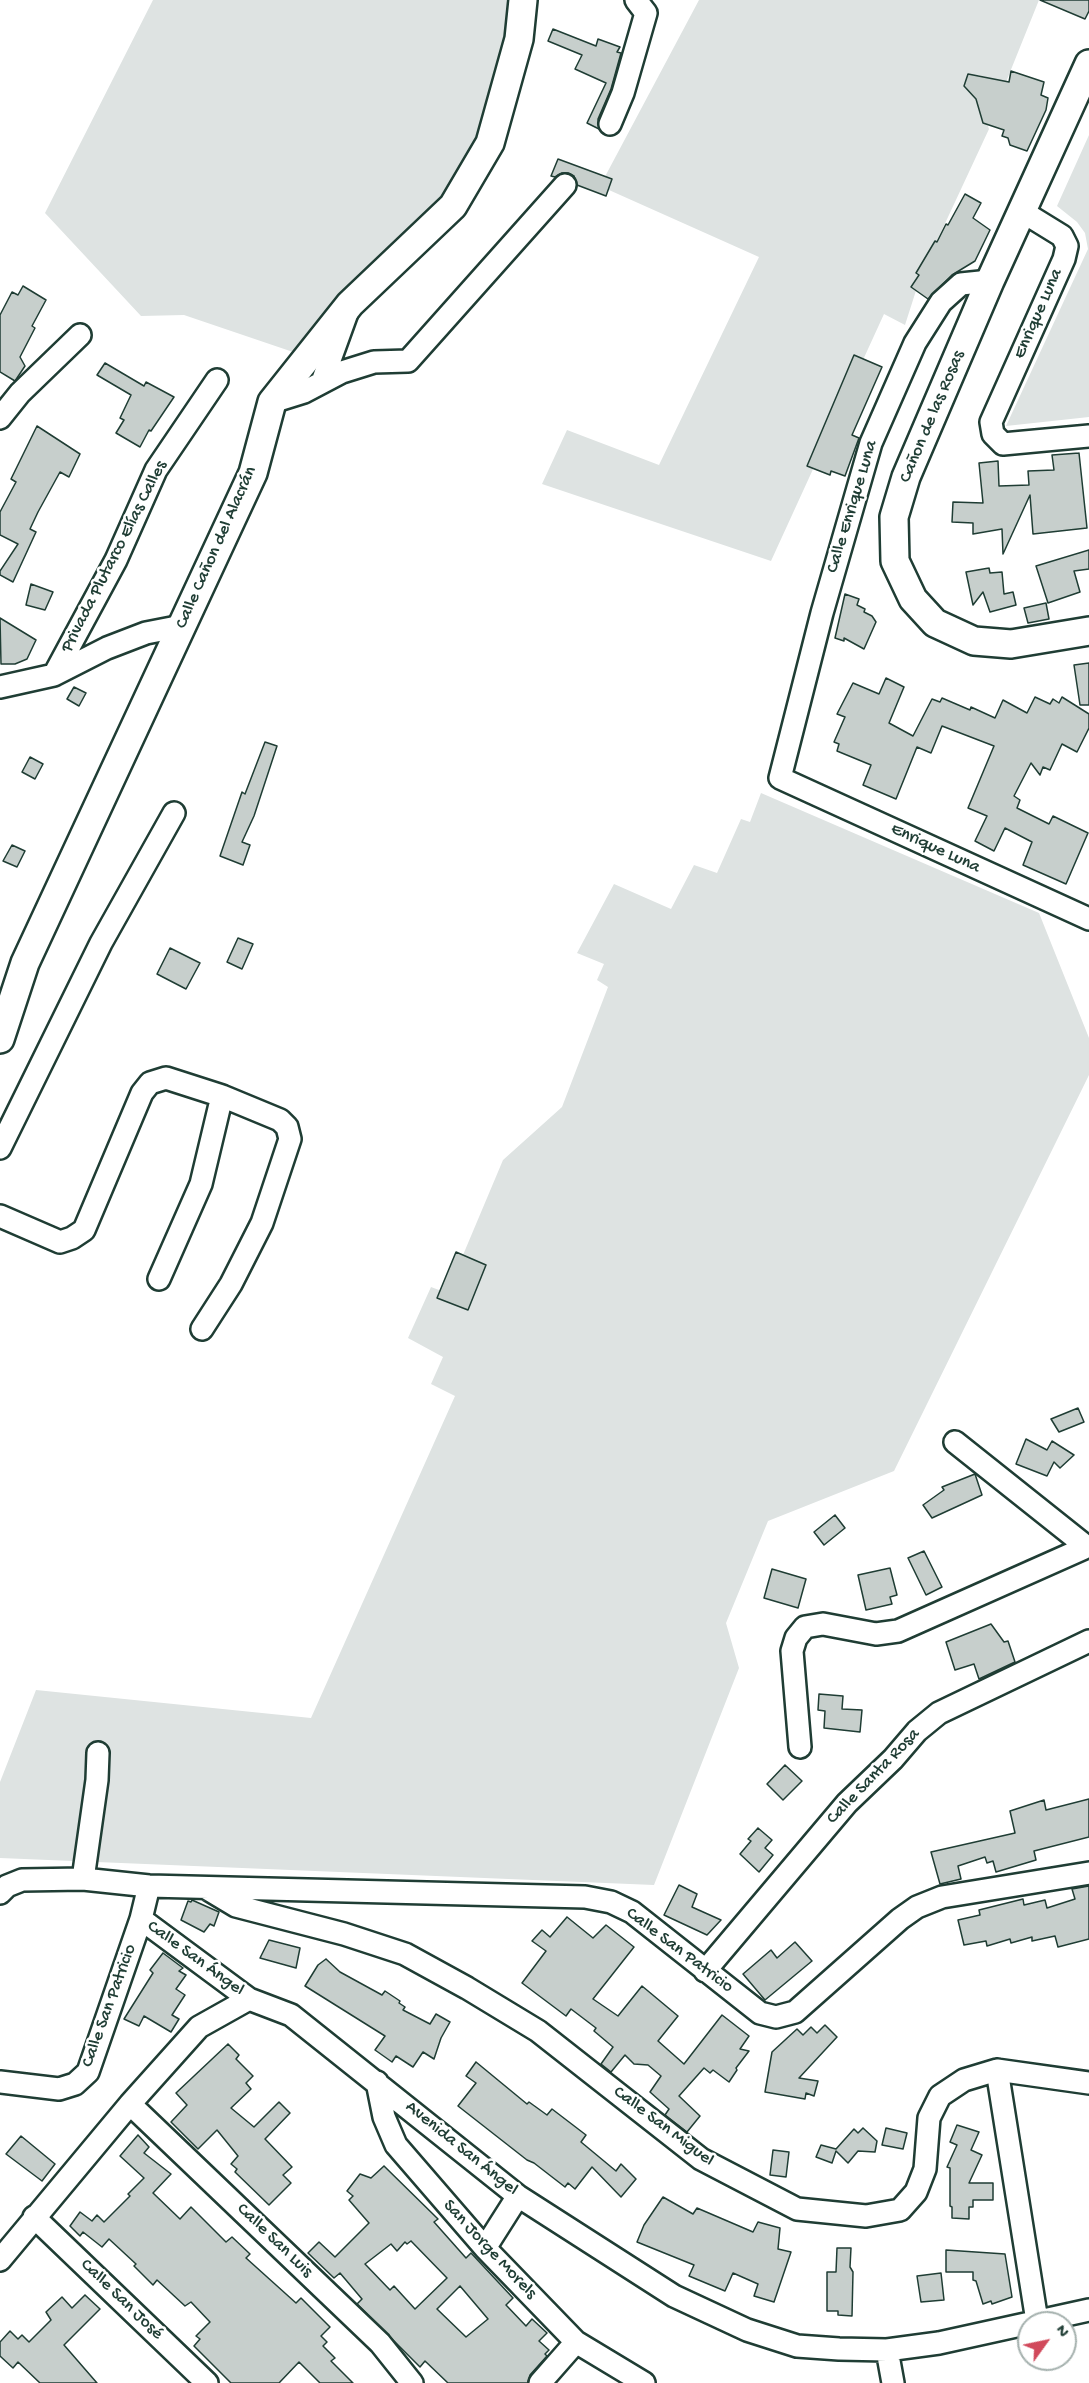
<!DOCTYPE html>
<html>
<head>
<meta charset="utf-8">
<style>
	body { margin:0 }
	#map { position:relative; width:1089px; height:2383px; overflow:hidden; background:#fff; font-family:"Gochi Hand",sans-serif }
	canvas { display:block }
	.north { position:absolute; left:1017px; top:2311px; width:60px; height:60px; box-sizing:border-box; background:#fff; border:2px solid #a5b1ae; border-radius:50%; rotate:57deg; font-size:16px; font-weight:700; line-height:24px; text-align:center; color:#1f3d34 }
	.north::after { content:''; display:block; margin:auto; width:21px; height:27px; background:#d1495b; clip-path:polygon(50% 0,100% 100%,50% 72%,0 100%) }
</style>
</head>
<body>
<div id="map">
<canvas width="1089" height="2383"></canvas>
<div class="north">N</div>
</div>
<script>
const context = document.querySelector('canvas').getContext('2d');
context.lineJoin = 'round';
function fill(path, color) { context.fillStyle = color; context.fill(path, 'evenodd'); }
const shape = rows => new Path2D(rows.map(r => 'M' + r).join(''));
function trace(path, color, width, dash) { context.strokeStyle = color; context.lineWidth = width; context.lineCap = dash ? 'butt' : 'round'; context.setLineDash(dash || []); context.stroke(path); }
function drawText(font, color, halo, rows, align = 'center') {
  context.font = font + ' "Gochi Hand",sans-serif'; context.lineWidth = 5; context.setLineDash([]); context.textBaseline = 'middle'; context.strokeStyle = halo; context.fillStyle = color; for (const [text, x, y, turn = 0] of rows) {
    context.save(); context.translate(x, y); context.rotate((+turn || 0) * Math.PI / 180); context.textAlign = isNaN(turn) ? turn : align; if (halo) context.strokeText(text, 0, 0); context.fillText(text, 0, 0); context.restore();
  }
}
fill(shape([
	[153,0,523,0,519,39,453,206,296,353,184,315,141,316,45,213],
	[699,0,1039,0,1006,82,978,75,974,88,989,129,921,275,905,325,884,314,771,561,542,484,567,430,659,465,759,257,600,186],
	[1089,135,1089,417,1006,426,1088,249,1085,233,1077,222,1057,206],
	[761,793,1039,913,1089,1038,1089,1075,894,1471,768,1521,726,1623,739,1668,654,1885,0,1858,0,1782,36,1690,311,1718,455,1396,431,1384,443,1357,408,1338,431,1287,447,1293,503,1160,562,1107,608,987,597,980,604,964,577,953,614,884,671,909,694,865,717,873,741,819,750,822]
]), '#dee3e2');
const building = shape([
	[1040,0,1089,0,1089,11,1085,19,1040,0],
	[553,29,596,46,598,39,620,47,617,52,621,53,611,89,598,119,599,129,587,123,606,83,575,69,582,55,548,41,553,29],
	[1011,71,1044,82,1041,95,1048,98,1046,110,1027,151,1010,145,1008,138,1002,136,1004,130,983,123,976,99,964,86,968,74,1009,82,1011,71],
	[558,159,612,179,606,196,577,185,574,176,568,173,562,173,555,177,551,176,558,159],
	[965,194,981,203,973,218,990,230,975,261,952,275,928,299,911,287,919,275,916,273,935,241,937,242,946,224,948,225,965,194],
	[23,286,46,300,32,326,35,328,20,357,25,366,15,381,0,372,0,315,12,292,18,295,23,286],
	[854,355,882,367,852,435,859,438,845,476,831,471,830,475,807,466,854,355],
	[105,363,144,386,146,382,174,397,151,431,149,430,140,447,116,433,124,420,120,418,131,395,97,375,105,363],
	[37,426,80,454,69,477,60,472,38,512,30,529,36,532,13,582,0,575,0,571,18,544,0,535,0,512,16,482,11,479,37,426],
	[1079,453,1087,528,1033,534,1030,495,1003,554,1002,529,973,534,973,523,952,522,953,502,983,503,979,463,998,461,999,486,1029,485,1028,471,1054,470,1052,455,1079,453],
	[1089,550,1089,569,1074,571,1080,592,1048,603,1036,566,1089,550],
	[989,568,990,573,1002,572,1004,594,1013,592,1016,605,990,612,983,592,973,605,966,572,989,568],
	[31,584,53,592,45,610,26,605,31,584],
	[845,594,859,599,857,605,865,609,864,612,872,616,876,622,864,649,844,638,844,641,835,638,845,594],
	[1046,603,1049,619,1028,623,1024,608,1046,603],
	[0,618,36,640,27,659,15,664,1,664,0,618],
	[1089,663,1089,705,1080,705,1074,665,1089,663],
	[886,678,904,687,889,723,913,736,932,699,940,702,942,698,970,710,971,707,995,718,1003,700,1027,713,1035,697,1050,704,1053,699,1059,703,1062,697,1089,714,1089,728,1077,752,1062,744,1050,770,1043,767,1040,775,1031,763,1014,796,1020,800,1017,808,1049,824,1053,816,1088,833,1066,884,1023,865,1032,842,1005,828,994,851,975,841,987,816,968,808,994,746,942,726,931,753,917,747,896,799,863,785,871,765,837,751,839,744,834,742,845,717,837,714,853,683,879,694,886,678],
	[74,687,86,693,79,706,67,699,74,687],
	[265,742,277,746,254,816,242,842,250,845,243,865,220,856,242,792,245,794,265,742],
	[30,757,43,764,35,779,22,772,30,757],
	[12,845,25,851,17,867,3,861,12,845],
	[238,938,253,944,242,969,227,962,238,938],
	[170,948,200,963,186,989,157,974,170,948],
	[456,1252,486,1265,468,1310,437,1298,456,1252],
	[1078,1408,1084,1422,1059,1432,1051,1419,1078,1408],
	[1026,1439,1047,1450,1052,1441,1074,1455,1060,1468,1054,1462,1047,1476,1016,1464,1026,1439],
	[975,1474,982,1495,932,1518,923,1505,944,1490,942,1487,975,1474],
	[835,1515,845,1528,824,1545,814,1532,835,1515],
	[924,1551,942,1587,926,1595,908,1558,924,1551],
	[890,1568,897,1595,890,1597,892,1604,866,1610,858,1575,890,1568],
	[772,1569,806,1579,798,1608,764,1598,772,1569],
	[991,1624,1004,1642,1008,1641,1015,1662,979,1679,974,1664,955,1670,946,1642,991,1624],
	[819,1694,843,1696,842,1709,862,1710,860,1732,824,1728,825,1711,818,1710,819,1694],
	[785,1765,802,1781,783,1800,767,1784,785,1765],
	[1089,1799,1089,1837,1034,1851,1036,1860,996,1872,993,1861,987,1863,985,1857,958,1866,961,1879,940,1884,931,1852,1015,1833,1010,1811,1044,1800,1046,1810,1089,1799],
	[758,1828,772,1840,765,1848,773,1855,759,1872,740,1854,751,1841,748,1839,758,1828],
	[679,1885,697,1894,692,1907,721,1920,707,1935,664,1915,679,1885],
	[1089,1886,1089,1939,1058,1947,1055,1936,1032,1941,1032,1937,1011,1943,1010,1939,987,1946,986,1941,964,1945,958,1920,980,1915,979,1910,1023,1899,1024,1905,1045,1900,1047,1908,1075,1899,1072,1889,1089,1886],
	[192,1900,219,1912,214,1926,210,1924,204,1932,181,1920,188,1901,191,1902,192,1900],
	[567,1917,593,1938,606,1925,634,1947,593,1999,618,2016,642,1986,678,2016,658,2041,684,2064,722,2015,749,2036,740,2049,749,2051,736,2068,737,2070,729,2082,713,2070,710,2073,704,2068,679,2096,700,2116,687,2132,665,2115,669,2109,650,2092,661,2076,648,2065,634,2064,625,2055,611,2072,601,2064,613,2047,594,2031,596,2028,571,2009,566,2016,522,1983,546,1951,532,1941,542,1930,550,1937,567,1917],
	[269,1940,300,1948,296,1968,260,1958,269,1940],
	[795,1942,812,1961,765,2000,743,1974,771,1950,777,1958,795,1942],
	[163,1953,183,1968,179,1971,186,1975,176,1989,185,1995,172,2015,179,2019,171,2032,144,2016,139,2026,124,2019,153,1973,150,1970,163,1953],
	[326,1959,340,1972,382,1995,385,1991,400,2001,399,2003,405,2007,403,2010,430,2024,436,2014,450,2022,441,2038,434,2059,423,2052,413,2067,396,2056,392,2062,375,2050,385,2036,305,1986,318,1965,326,1959],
	[825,2025,837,2037,799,2078,818,2081,814,2096,806,2093,805,2099,765,2092,772,2052,797,2029,803,2035,811,2027,817,2033,825,2025],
	[228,2044,239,2055,236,2059,253,2076,246,2083,251,2089,231,2108,254,2127,279,2102,290,2113,265,2139,292,2167,283,2175,291,2183,269,2205,235,2172,237,2169,231,2164,238,2156,217,2130,198,2149,171,2122,187,2105,176,2093,228,2044],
	[476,2062,527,2104,529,2102,547,2115,552,2109,586,2135,581,2142,616,2171,621,2164,636,2179,621,2197,592,2167,575,2189,568,2183,565,2187,534,2163,527,2160,458,2106,476,2083,466,2076,476,2062],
	[957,2125,979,2132,971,2150,982,2155,969,2183,993,2183,993,2200,973,2200,973,2207,969,2207,969,2219,952,2218,952,2207,950,2206,950,2168,947,2167,957,2145,950,2142,957,2125],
	[863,2128,877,2141,875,2152,858,2151,848,2163,836,2151,832,2163,816,2157,821,2145,836,2149,854,2129,858,2133,863,2128],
	[886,2128,907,2133,903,2149,882,2145,886,2128],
	[138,2135,149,2147,144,2153,171,2174,153,2193,180,2219,191,2207,226,2242,232,2237,250,2254,246,2258,296,2303,301,2298,330,2327,321,2336,327,2342,323,2346,335,2358,331,2361,353,2383,320,2383,299,2362,279,2383,231,2383,194,2346,200,2339,196,2336,210,2322,191,2302,185,2306,157,2280,153,2285,134,2266,136,2264,109,2239,102,2247,83,2232,80,2236,70,2226,80,2212,92,2221,97,2215,104,2222,130,2196,128,2194,144,2178,120,2156,138,2135],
	[21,2136,55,2164,42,2181,6,2154,21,2136],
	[773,2150,789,2152,786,2177,770,2175,773,2150],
	[384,2166,438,2219,434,2222,466,2258,471,2253,513,2298,506,2305,526,2326,532,2319,547,2333,539,2341,549,2350,545,2354,547,2356,530,2375,528,2383,448,2383,425,2361,420,2367,357,2304,362,2299,340,2273,334,2278,308,2253,319,2242,335,2257,369,2223,349,2200,353,2196,347,2191,360,2174,371,2178,384,2166],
	[411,2241,447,2278,415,2309,394,2286,390,2290,365,2264,391,2244,397,2251,405,2242,407,2244,411,2241],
	[460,2286,488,2319,466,2337,437,2309,460,2286],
	[663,2197,693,2214,697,2208,753,2232,758,2222,780,2228,778,2249,791,2252,774,2302,754,2296,758,2284,733,2273,725,2291,689,2276,694,2265,637,2242,644,2225,663,2197],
	[837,2248,851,2248,850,2267,853,2272,852,2316,838,2315,838,2311,827,2311,827,2272,836,2272,837,2248],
	[946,2250,1005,2254,1012,2297,992,2304,991,2301,983,2304,976,2281,973,2280,973,2272,946,2272,946,2250],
	[941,2273,944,2300,921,2302,917,2276,941,2273],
	[85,2295,100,2309,64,2345,97,2383,40,2383,18,2362,13,2368,0,2356,0,2342,10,2331,18,2339,22,2335,29,2342,51,2320,46,2312,62,2297,72,2308,85,2295]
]);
fill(building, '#c7cfcc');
trace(building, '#1f3d34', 1.5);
const minor = shape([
	[610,124,623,93,646,13,636,0],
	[1023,212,1062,236,1067,246,1064,259,991,422,993,434,1003,444,1089,436],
	[990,281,961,284,941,302,915,343,871,443,822,613,780,778,1089,919],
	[322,382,347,313],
	[272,402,304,392,342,372,374,362,408,361,565,185],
	[0,418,20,393,80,335],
	[54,675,116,560,156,470,217,380],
	[0,687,54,675,107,648,146,633,182,626],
	[0,1148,101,943,174,813],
	[0,1216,60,1242,72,1238,84,1230,142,1093,150,1083,166,1078,222,1096,280,1120,287,1127,290,1139,262,1223,231,1284,202,1329],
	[159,1279,201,1184,222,1096],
	[955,1442,1087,1547],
	[800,1747,792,1651,796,1638,805,1627,823,1624,876,1634,898,1631,1089,1546],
	[83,1879,97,1780,98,1753],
	[206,1888,236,1906,344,1934,405,1954,467,1988,538,2031,701,2159,797,2209,866,2216,900,2210,916,2192,925,2169,929,2118,940,2096,964,2080,997,2070,1089,2083],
	[0,1893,7,1886,22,1880,83,1879,149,1886,585,1897,611,1902,632,1912,760,2013,776,2017,795,2012,900,1919,917,1907,942,1897,1089,1873],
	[141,1919,249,1999],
	[705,1971,847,1803,893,1759,917,1731,939,1713,1089,1641],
	[997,2070,1037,2321],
	[0,2082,59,2089,75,2084,88,2072,141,1919,149,1886],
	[377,2082,384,2117,396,2145,485,2248,576,2342,644,2383],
	[130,2104,380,2343,412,2383],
	[34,2217,207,2383],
	[485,2248,518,2196],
	[0,2260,130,2104,199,2027,249,1999,291,2015,518,2196,674,2296,747,2330,797,2346,839,2349,887,2350,939,2343,1089,2310],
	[887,2350,893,2383],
	[540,2383,576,2342]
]);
const major = shape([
	[1089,64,990,281,906,477,894,517,895,561,913,599,935,623,974,641,1011,644,1089,631],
	[0,1039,25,963,253,473,272,402,350,304,453,206,490,143,519,39,523,0]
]);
trace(minor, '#1f3d34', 26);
trace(major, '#1f3d34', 32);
trace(minor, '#fff', 21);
trace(major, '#fff', 27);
drawText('18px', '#1f3d34', '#fff', [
	["Enrique Luna",1039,314,-66],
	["Cañon de las Rosas",933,417,-67],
	["Calle Enrique Luna",853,507,-73],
	["Calle Cañon del Alacrán",217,548,-66],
	["Privada Plutarco Elías Calles",115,557,-63],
	["Enrique Luna",935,849,25],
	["Calle Santa Rosa",874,1777,-46],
	["Calle San Patricio",679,1951,37],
	["Calle San Ángel",195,1959,36],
	["Calle San Patricio",110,2006,-70],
	["Calle San Miguel",663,2127,37],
	["Avenida San Ángel",461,2149,39],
	["Calle San Luis",274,2241,44],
	["San Jorge Morels",489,2250,47],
	["Calle San José",121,2300,44]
]);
</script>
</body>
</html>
